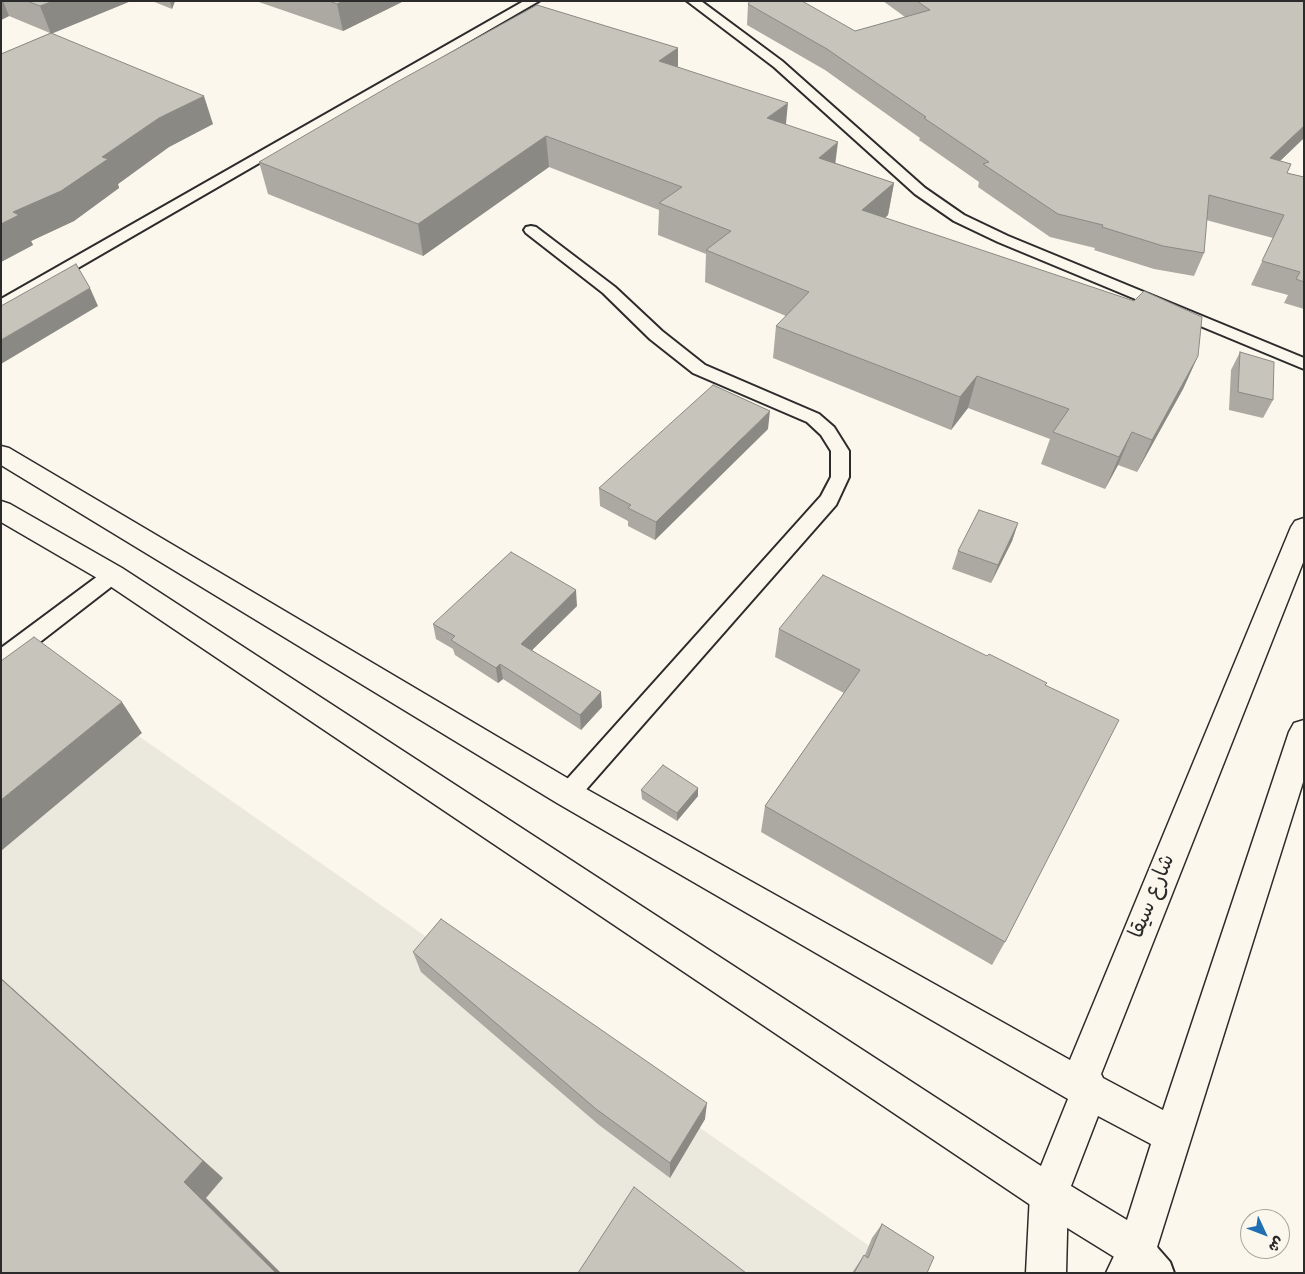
<!DOCTYPE html>
<html>
<head>
<meta charset="utf-8">
<style>
	body { margin:0 }
	#map { position:relative; width:1305px; height:1274px; overflow:hidden; background:#fbf7ec; font-family:"Indie Flower","Playpen Sans Arabic",sans-serif }
	canvas { display:block }
	.frame { position:absolute; inset:0; border:2px solid #2b2b2b; pointer-events:none }
	.north { position:absolute; left:1240px; top:1209px; width:50px; height:50px; box-sizing:border-box; background:#fbf7ec; border:1px solid #a8a59f; border-radius:50%; rotate:133deg; font-size:14px; font-weight:700; line-height:20px; text-align:center; color:#2b2b2b }
	.north::after { content:''; display:block; margin:auto; width:18px; height:22px; background:#1f6fb2; clip-path:polygon(50% 0,100% 100%,50% 72%,0 100%) }
</style>
</head>
<body>
<div id="map">
<canvas width="1305" height="1274"></canvas>
<div class="frame"></div>
<div class="north">ش</div>
</div>
<script>
const context = document.querySelector('canvas').getContext('2d');
context.lineJoin = 'round';
function fill(path, color) { context.fillStyle = color; context.fill(path, 'evenodd'); }
const shape = rows => new Path2D(rows.map(r => 'M' + r).join(''));
function trace(path, color, width, dash) { context.strokeStyle = color; context.lineWidth = width; context.lineCap = dash ? 'butt' : 'round'; context.setLineDash(dash || []); context.stroke(path); }
function drawText(font, color, halo, rows, align = 'center') {
  context.font = font + ' "Indie Flower","Playpen Sans Arabic",sans-serif'; context.lineWidth = 4; context.setLineDash([]); context.textBaseline = 'middle'; context.strokeStyle = halo; context.fillStyle = color; for (const [text, x, y, turn = 0] of rows) {
    context.save(); context.translate(x, y); context.rotate((+turn || 0) * Math.PI / 180); context.textAlign = isNaN(turn) ? turn : align; if (halo) context.strokeText(text, 0, 0); context.fillText(text, 0, 0); context.restore();
  }
}
fill(shape([
	[1,640,908,1273,1,1273]
]), '#ebe8de');
const service = shape([
	[524,1,539,1,7,309,1,311,1,299,524,1],
	[687,1,701,1,782,61,925,188,964,215,1008,236,1304,358,1304,369,998,242,954,221,915,194,774,67,687,1],
	[531,226,536,227,615,287,662,331,705,365,819,414,834,427,849,451,849,477,836,505,576,801,568,804,560,801,556,794,560,787,821,496,831,477,831,451,821,435,807,422,693,373,650,339,603,293,526,233,524,230,526,227,531,226],
	[113,567,120,570,123,575,120,580,9,666,1,668,1,648,106,570,113,567],
	[1138,1234,1149,1238,1170,1262,1174,1273,1138,1273,1127,1260,1123,1249,1127,1238,1138,1234]
]);
const minor = shape([
	[1049,1175,1063,1180,1068,1194,1066,1273,1026,1273,1030,1194,1035,1180,1049,1175],
	[1138,1229,1152,1235,1158,1249,1147,1273,1106,1273,1124,1235,1138,1229]
]);
const primary = shape([
	[1,446,9,448,579,785,1070,1060,1291,527,1295,521,1304,518,1304,560,1101,1074,1103,1078,1163,1110,1289,732,1294,723,1304,720,1304,779,1152,1263,1138,1269,1124,1263,1035,1208,104,582,1,522,1,501,10,504,122,568,1041,1166,1068,1099,557,803,1,465,1,446],
	[1098,1116,1151,1144,1127,1220,1071,1186,1098,1116]
]);
trace(service, '#2b2b2b', 4);
trace(minor, '#2b2b2b', 3);
trace(primary, '#2b2b2b', 3);
fill(service, '#fbf7ec');
fill(minor, '#fbf7ec');
fill(primary, '#fbf7ec');
fill(shape([
	[1,1,131,1,52,33,213,124,169,147,118,184,119,188,74,221,31,241,33,245,1,262,1,54,50,33,9,16,1,20],
	[152,1,175,1,172,9],
	[256,1,404,1,343,31],
	[883,1,1304,1,1304,138,1280,161,1291,164,1287,173,1304,177,1304,309,1284,303,1288,295,1251,285,1273,238,1206,220,1204,253,1194,276,1154,269,1094,250,1095,248,1050,237,978,187,979,182,919,140,920,138,825,70,747,25,748,4,855,31,905,17],
	[678,48,678,67,786,125,836,163,894,183,888,215,885,218,1198,356,1183,389,1137,472,1118,465,1105,489,1041,464,1050,439,968,408,951,430,773,358,776,326,786,316,705,282,706,254,658,235,659,210,549,167,423,256,268,194,259,162],
	[1240,352,1273,400,1263,418,1229,410,1231,370],
	[768,429,655,540,628,526,628,521,600,506,599,488],
	[1018,523,1012,541,991,583,952,569,958,551],
	[577,606,532,650,602,707,581,730,503,679,498,683,455,655,453,649,436,639,433,624],
	[779,629,1046,685,1005,942,992,965,761,832,765,806,844,693,775,657],
	[641,790,698,796,677,821,642,799],
	[413,952,705,1119,670,1178,599,1125,421,972],
	[882,1224,927,1273,852,1273,864,1255,865,1255,872,1238]
]), '#aba9a2');
fill(shape([
	[1,1,3,1,9,16,1,20],
	[53,1,131,1,51,34,40,6],
	[170,1,175,1,172,9],
	[343,1,404,1,343,31,337,4],
	[678,48,678,78,659,61],
	[204,96,213,124,169,147,118,184,119,188,74,221,31,241,33,245,1,262,1,224,13,212,102,157,159,118],
	[788,103,785,134,767,118],
	[1304,126,1304,138,1259,181,1270,158],
	[546,136,549,167,423,256,418,224],
	[838,142,834,174,819,158],
	[894,183,888,215,857,242,862,210],
	[90,288,98,306,1,364,1,340],
	[1198,356,1183,389,1137,472,1152,440],
	[977,376,968,408,951,430,960,397],
	[770,411,768,429,655,540,656,522],
	[1132,432,1118,465,1105,489,1119,457],
	[1018,523,1012,541,991,583,998,565],
	[576,590,577,606,523,659,521,644],
	[500,664,503,679,498,683,496,668],
	[601,692,602,707,581,730,580,715],
	[122,702,142,733,1,851,1,800],
	[698,788,698,796,677,821,677,813],
	[1,978,223,1178,206,1198,281,1273,276,1273,184,1182,1,979],
	[707,1103,705,1119,670,1178,670,1163]
]), '#8b8984');
const building = shape([
	[27,1,53,1,40,6,27,1],
	[329,1,343,1,337,4,329,1],
	[750,1,802,1,855,31,930,10,917,1,1304,1,1304,126,1270,158,1291,164,1287,173,1304,177,1304,282,1296,279,1300,272,1262,261,1284,215,1209,195,1204,253,1163,246,1102,227,1103,225,1058,214,983,164,989,162,924,118,926,117,827,49,748,4,750,1],
	[537,5,678,48,659,61,788,103,767,118,838,142,819,158,894,183,862,210,1134,301,1144,291,1202,317,1198,356,1152,440,1132,432,1119,457,1053,432,1069,409,977,376,960,397,776,326,809,292,706,250,731,231,659,203,682,187,546,136,418,224,259,162,395,83,537,5],
	[51,33,204,96,159,118,102,157,108,159,61,191,13,212,19,215,1,224,1,54,51,33],
	[76,264,90,288,1,340,1,306,76,264],
	[1240,352,1274,362,1273,400,1238,392,1240,352],
	[713,385,770,411,656,522,628,508,631,505,599,488,713,385],
	[979,510,1018,523,998,565,958,551,979,510],
	[511,552,576,590,521,644,601,692,580,715,500,664,496,668,451,640,455,636,433,624,511,552],
	[823,575,987,656,989,654,1047,683,1045,685,1119,720,1005,942,765,806,860,670,779,629,823,575],
	[34,637,122,702,1,800,1,661,34,637],
	[663,765,698,788,677,813,641,790,663,765],
	[441,919,707,1103,670,1163,596,1109,413,952,441,919],
	[1,979,203,1161,184,1182,276,1273,1,1273,1,979],
	[634,1187,746,1273,578,1273,634,1187],
	[882,1224,934,1257,927,1273,854,1273,864,1255,868,1258,882,1224]
]);
fill(building, '#c7c4bc');
trace(building, '#8b8984', 1);
drawText('21px', '#2b2b2b', '#fbf7ec', [
	["شارع سيقا",1154,897,-68]
]);
</script>
</body>
</html>
